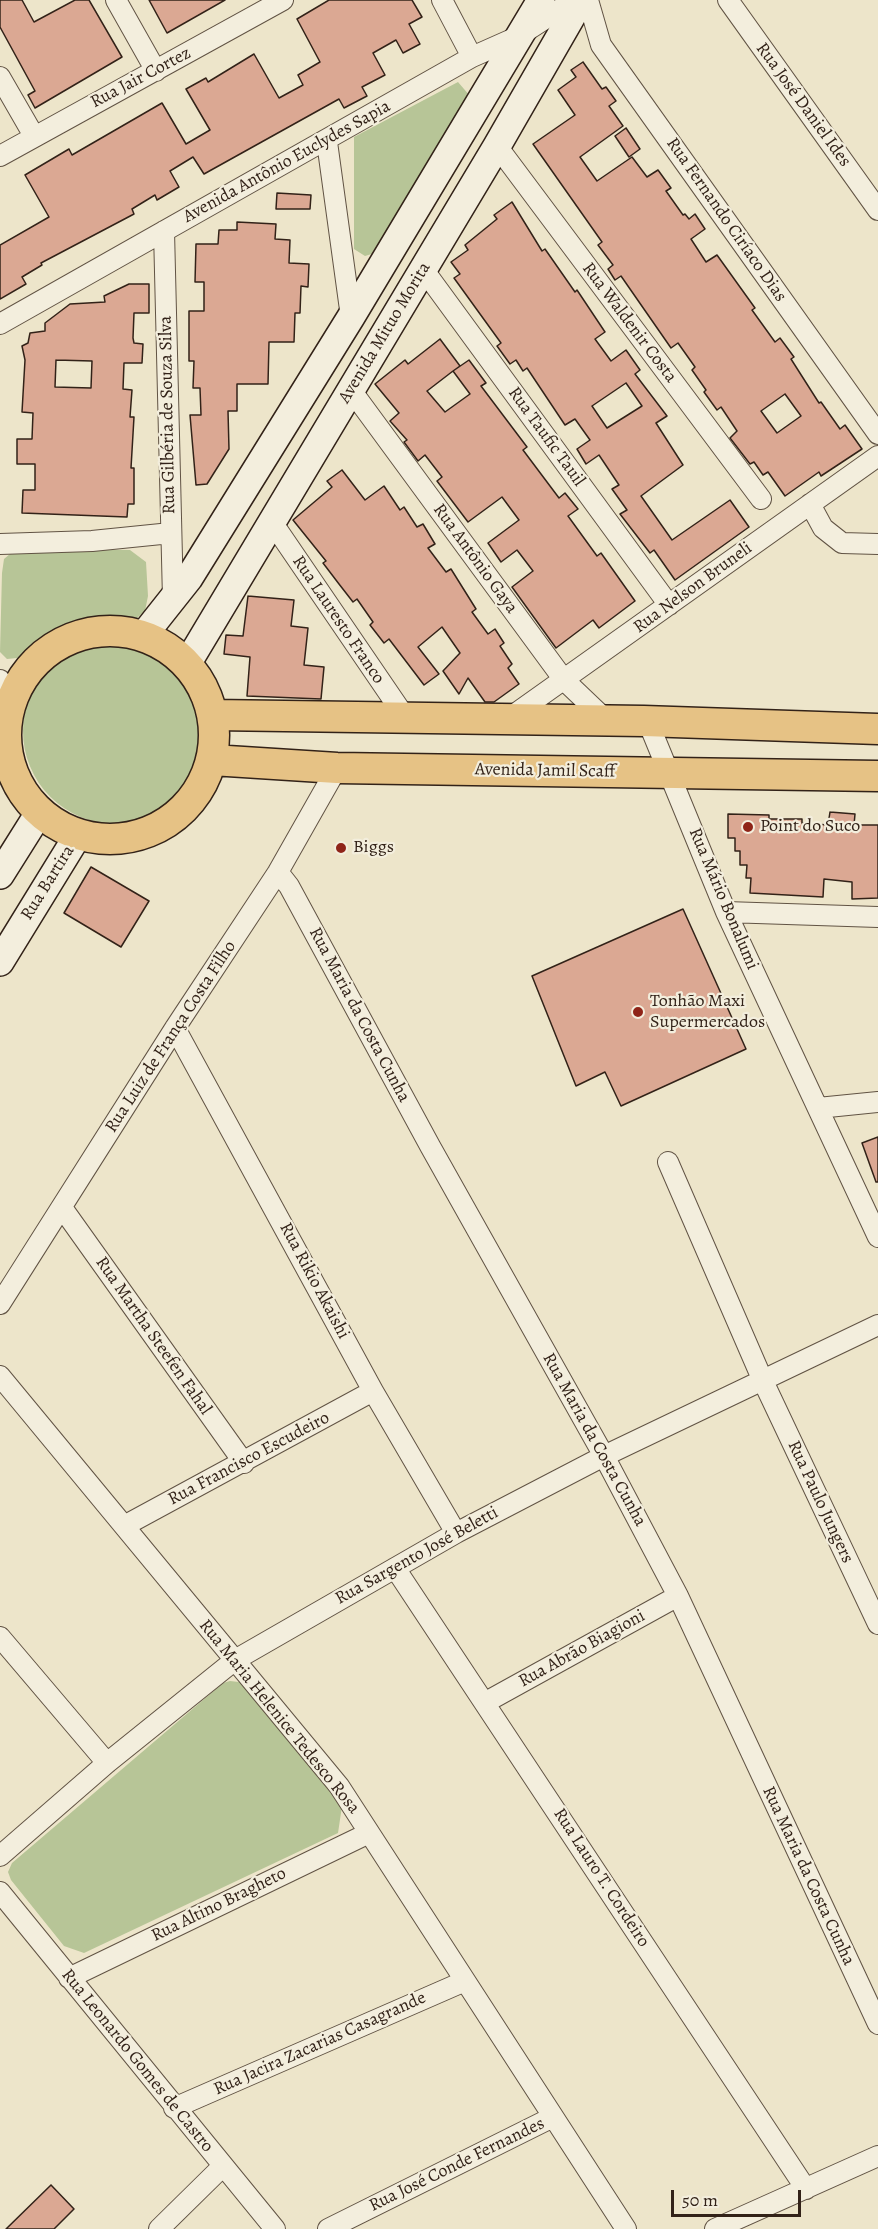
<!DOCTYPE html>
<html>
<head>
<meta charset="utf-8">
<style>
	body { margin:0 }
	#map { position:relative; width:878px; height:2229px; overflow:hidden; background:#ede5ca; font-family:Alegreya,serif }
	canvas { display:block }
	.scale { position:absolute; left:671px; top:2190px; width:130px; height:27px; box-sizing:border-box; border:3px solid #322218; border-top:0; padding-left:8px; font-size:18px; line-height:21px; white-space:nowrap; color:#322218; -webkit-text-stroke:4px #f3eedd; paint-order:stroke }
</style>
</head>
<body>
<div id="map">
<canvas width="878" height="2229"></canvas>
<div class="scale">50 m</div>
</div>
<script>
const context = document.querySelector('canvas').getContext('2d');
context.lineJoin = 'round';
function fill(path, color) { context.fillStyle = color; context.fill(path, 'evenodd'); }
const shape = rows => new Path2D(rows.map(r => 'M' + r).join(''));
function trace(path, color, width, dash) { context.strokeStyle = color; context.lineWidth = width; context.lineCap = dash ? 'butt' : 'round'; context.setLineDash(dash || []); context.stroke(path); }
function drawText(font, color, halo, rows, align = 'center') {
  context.font = font + ' Alegreya,serif'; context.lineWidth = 4.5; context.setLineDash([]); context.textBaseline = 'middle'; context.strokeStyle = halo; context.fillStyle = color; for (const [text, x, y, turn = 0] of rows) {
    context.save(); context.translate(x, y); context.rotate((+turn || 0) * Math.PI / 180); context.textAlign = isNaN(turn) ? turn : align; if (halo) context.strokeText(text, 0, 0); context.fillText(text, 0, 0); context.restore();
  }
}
fill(shape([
	[458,82,470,96,375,253,365,256,354,249,354,137],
	[17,548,130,550,146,562,148,596,145,611,130,624,73,628,44,641,17,658,7,659,0,652,2,573,4,559],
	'23 731a93 93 0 1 1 186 0a93 93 0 1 1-186 0Z',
	[230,1681,247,1683,342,1806,338,1833,84,1953,64,1946,11,1880,8,1872,12,1863,223,1683]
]), '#b7c597');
const building = shape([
	[0,0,22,0,34,22,75,0,89,0,122,57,35,108,28,95,35,91,0,27,0,0],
	[149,0,225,0,167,33,149,0],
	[329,0,412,0,422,17,409,24,420,44,403,53,396,40,373,53,385,75,362,87,367,96,344,108,339,99,204,174,193,157,170,171,179,187,157,200,155,195,132,209,134,214,41,263,42,265,22,277,26,284,0,299,0,245,49,217,25,175,69,149,72,155,162,103,186,144,210,130,186,89,206,78,208,82,254,54,279,98,303,85,298,75,320,62,297,19,329,0],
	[583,62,602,89,606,87,616,101,609,106,623,126,580,157,597,181,632,157,647,177,658,170,671,188,666,191,683,215,685,214,689,219,695,214,705,229,691,239,706,262,717,255,755,308,752,310,775,342,780,338,794,357,791,359,819,403,821,402,840,429,845,425,862,449,821,476,819,472,785,496,768,472,763,475,754,462,750,464,730,438,737,431,721,407,717,410,704,392,706,390,692,370,695,367,678,343,671,348,621,276,615,280,608,269,613,265,598,245,602,242,533,144,575,115,558,90,576,77,571,70,583,62],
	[785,394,801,416,777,433,761,411,785,394],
	[626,128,640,149,629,157,615,136,626,128],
	[277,193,311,195,310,209,276,209,277,193],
	[512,202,542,251,545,249,575,292,577,290,605,332,595,339,611,361,626,350,640,370,635,374,667,416,656,423,683,465,641,496,672,540,730,500,749,527,675,580,654,550,650,553,620,514,627,510,612,489,619,485,599,455,586,464,577,449,590,440,575,419,565,425,527,368,523,371,516,360,510,364,497,346,501,343,454,278,460,274,451,262,468,250,465,245,497,219,494,215,512,202],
	[626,383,642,406,607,428,592,406,626,383],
	[237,222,276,224,275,239,290,240,289,263,309,264,308,287,301,286,300,313,295,313,294,342,269,342,268,384,237,384,237,411,228,411,229,449,207,484,196,485,190,415,201,415,200,388,193,388,194,361,189,361,189,311,204,311,204,282,195,282,196,244,218,244,219,230,237,230,237,222],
	[129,284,149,284,149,313,134,313,133,338,134,343,143,344,142,363,124,363,123,389,132,390,130,417,134,417,131,468,134,468,134,504,128,504,127,517,22,513,23,490,35,490,35,464,17,464,17,439,32,439,33,413,22,412,25,360,22,346,28,343,30,333,45,331,45,323,70,304,105,302,104,296,129,284],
	[56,360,92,361,91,388,55,387,56,360],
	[440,339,460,366,453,371,469,360,486,383,481,386,527,447,523,450,559,498,565,493,578,509,568,516,597,556,601,553,635,601,599,628,593,620,556,648,512,587,533,571,517,550,501,562,488,543,519,520,502,497,468,522,437,481,442,477,425,455,418,461,404,442,407,440,390,421,399,413,375,384,405,360,408,364,440,339],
	[453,371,470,394,445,412,427,391,453,371],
	[342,470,365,500,384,486,400,510,404,507,417,527,423,524,435,544,428,548,446,572,451,569,476,609,472,612,488,634,495,629,504,643,500,646,512,664,508,668,519,684,494,702,485,702,468,678,459,694,443,671,460,653,442,627,418,647,439,674,424,685,389,639,384,643,370,625,373,622,357,599,353,602,339,584,323,563,326,561,293,520,332,487,327,481,342,470],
	[248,596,294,600,291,626,308,628,304,665,324,667,321,699,247,696,250,657,224,654,226,635,243,636,248,596],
	[830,812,855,814,854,825,878,825,878,898,852,899,852,882,824,879,823,897,750,893,751,878,746,878,747,865,740,865,740,851,735,851,735,838,728,838,728,814,769,815,769,819,802,819,802,823,828,825,830,812],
	[91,867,149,901,121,947,64,913,91,867],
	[683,909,746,1049,621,1106,605,1072,576,1086,532,976,683,909],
	[878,1137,878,1182,876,1182,862,1143,878,1137],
	[51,2185,74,2209,54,2229,6,2229,51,2185]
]);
fill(building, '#dba893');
trace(building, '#322218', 1.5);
const street = shape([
	[116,0,156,71],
	[442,0,472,57],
	[588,0,601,45,878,434],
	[728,0,878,210],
	[0,77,34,136],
	[327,142,351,317],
	[497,146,761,499],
	[0,156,283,0],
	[164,231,173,599],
	[423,269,669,605],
	[0,324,472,57,517,37,574,0],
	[351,390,564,680,607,721],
	[810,504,823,528,842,543,878,544],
	[272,522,405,717],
	[0,544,92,541,171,533],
	[0,680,11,699],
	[508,719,878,456],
	[648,722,726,912,878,1237],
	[278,872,289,886,430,1146,604,1456,678,1596,878,2024],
	[726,912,878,917],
	[175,1028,373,1391,456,1533],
	[818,1108,878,1102],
	[668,1162,763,1381,878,1624],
	[63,1209,244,1463],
	[0,1304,175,1028,278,872,337,768],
	[0,1376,339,1786,626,2229],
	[124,1526,373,1391],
	[395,1568,806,2189],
	[0,1637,107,1763],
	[486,1702,678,1596],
	[0,1856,107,1763,235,1660,456,1533,604,1456,878,1325],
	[0,1892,275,2229],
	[69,1978,369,1833],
	[174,2108,465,1981],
	[159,2229,222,2167],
	[328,2229,553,2117],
	[715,2229,878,2156]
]);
const secondary = shape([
	[143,636,189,578,351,317,541,0],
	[187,664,497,146,581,0],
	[0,875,39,813],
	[0,962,78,835]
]);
const primary = shape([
	'6 735a104 104 0 1 1 208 0a104 104 0 1 1-208 0Z',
	[213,715,644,721,878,729],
	[212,760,337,768,878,776]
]);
trace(street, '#615344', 22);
trace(secondary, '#322218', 30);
trace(primary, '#322218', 33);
trace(street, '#f3eedd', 20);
trace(secondary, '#f3eedd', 27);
trace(primary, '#e6c285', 30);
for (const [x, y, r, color] of [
	[748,827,6,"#8f2418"],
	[341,848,6,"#8f2418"],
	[638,1012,6,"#8f2418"]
]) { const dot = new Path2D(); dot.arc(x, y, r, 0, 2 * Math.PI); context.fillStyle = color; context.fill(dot); trace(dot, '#f3eedd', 2); }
drawText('18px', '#322218', '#f3eedd', [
	["Rua Jair Cortez",141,78,-28],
	["Rua José Daniel Ides",803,105,54],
	["Avenida Antônio Euclydes Sapia",287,162,-29],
	["Rua Fernando Ciríaco Dias",726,220,55],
	["Rua Waldenir Costa",629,323,53],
	["Avenida Mituo Morita",385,333,-59],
	["Rua Gilbéria de Souza Silva",168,415,-91],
	["Rua Taufic Tauil",546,437,54],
	["Rua Antônio Gaya",475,559,54],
	["Rua Nelson Bruneli",693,588,-36],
	["Rua Lauresto Franco",338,620,56],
	["Avenida Jamil Scaff",545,771,1],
	["Rua Bartira",48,883,-58],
	["Rua Mário Bonalumi",723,899,67],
	["Rua Maria da Costa Cunha",359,1015,62],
	["Rua Luiz de França Costa Filho",171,1037,-57],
	["Rua Rikio Akaishi",314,1281,62],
	["Rua Martha Steefen Fahal",153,1336,55],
	["Rua Maria da Costa Cunha",594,1440,61],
	["Rua Francisco Escudeiro",249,1459,-28],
	["Rua Paulo Jungers",820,1502,65],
	["Rua Sargento José Beletti",417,1556,-29],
	["Rua Abrão Biagioni",582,1649,-29],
	["Rua Maria Helenice Tedesco Rosa",279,1717,51],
	["Rua Maria da Costa Cunha",808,1876,65],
	["Rua Lauro T. Cordeiro",601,1878,57],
	["Rua Altino Bragheto",219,1905,-26],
	["Rua Jacira Zacarias Casagrande",320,2044,-24],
	["Rua Leonardo Gomes de Castro",137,2061,51],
	["Rua José Conde Fernandes",457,2165,-26]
]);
drawText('18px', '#322218', '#f3eedd', [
	["Point do Suco",760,827],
	["Biggs",353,848],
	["Tonhão Maxi",650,1002],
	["Supermercados",650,1023]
], 'left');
</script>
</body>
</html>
